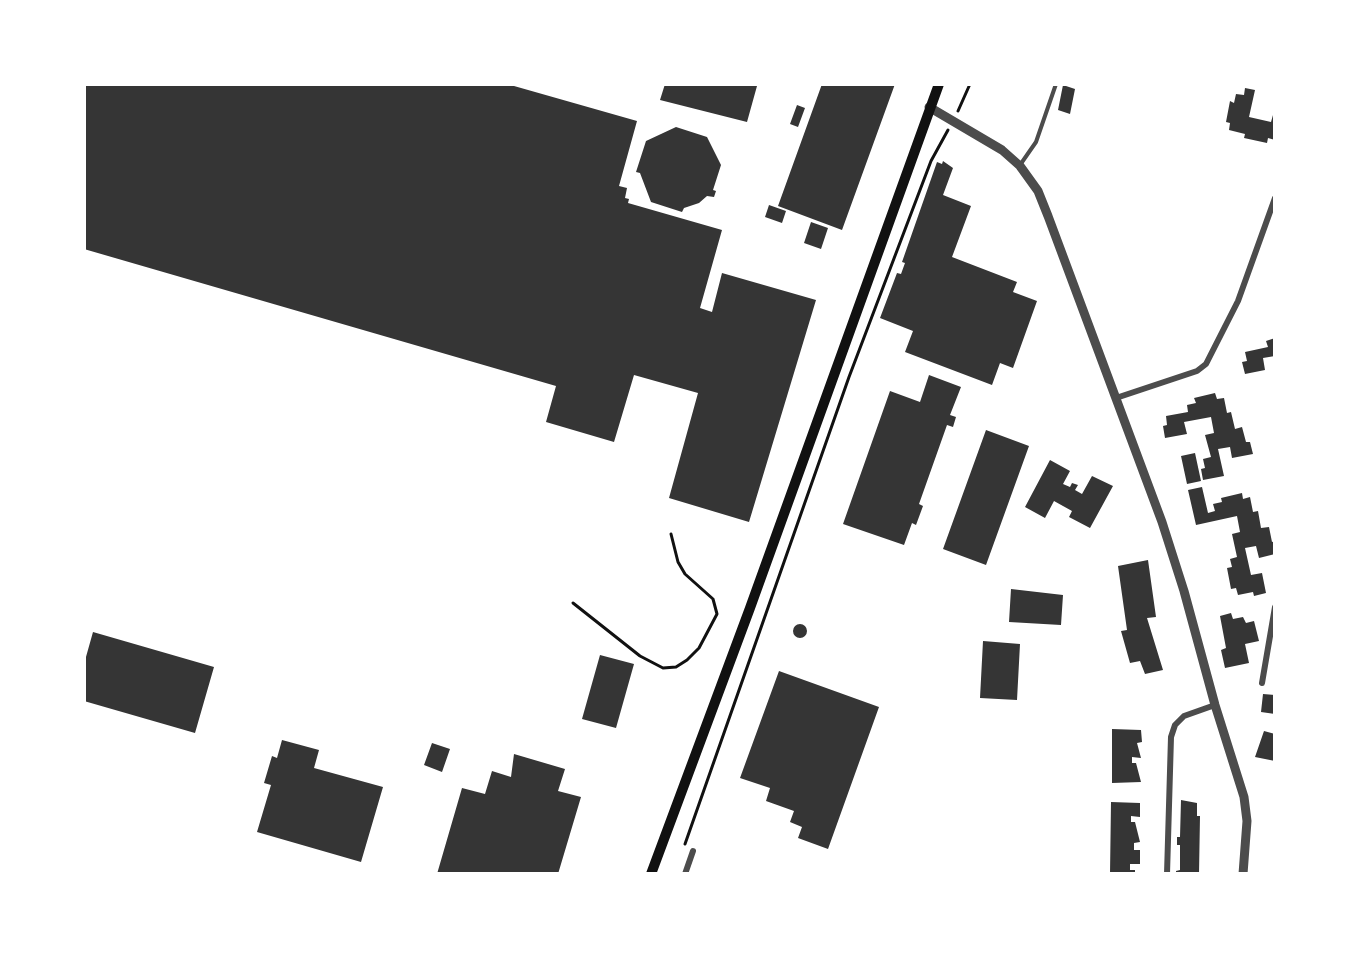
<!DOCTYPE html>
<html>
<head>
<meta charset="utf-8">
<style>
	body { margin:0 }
	#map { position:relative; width:1359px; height:958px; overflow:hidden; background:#fff; font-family:Montserrat,sans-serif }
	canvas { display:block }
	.frame { position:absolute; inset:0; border:86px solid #fff; pointer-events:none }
</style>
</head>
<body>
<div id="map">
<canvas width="1359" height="958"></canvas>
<div class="frame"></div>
</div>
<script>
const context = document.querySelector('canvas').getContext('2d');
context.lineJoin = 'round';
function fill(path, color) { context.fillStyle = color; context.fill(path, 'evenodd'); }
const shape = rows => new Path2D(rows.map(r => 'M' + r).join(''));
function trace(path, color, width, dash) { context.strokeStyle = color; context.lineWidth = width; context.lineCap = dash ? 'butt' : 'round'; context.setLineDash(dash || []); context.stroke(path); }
fill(shape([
	[84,84,507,84,637,121,619,186,627,188,625,198,629,199,628,203,722,230,700,308,712,312,722,273,816,300,749,522,669,498,698,393,634,375,614,442,546,422,556,386,84,249],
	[665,84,751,84,757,86,747,122,660,100],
	[822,84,895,84,842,230,778,206],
	[1063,85,1075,89,1070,114,1058,110],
	[1245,88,1255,90,1249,117,1271,122,1275,108,1275,140,1268,138,1267,143,1244,138,1245,134,1229,130,1230,123,1226,122,1230,101,1234,103,1236,94,1244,95],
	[797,105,805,108,798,127,790,124],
	[676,127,707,137,721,165,713,190,716,191,714,197,707,196,699,203,684,208,682,212,651,202,640,173,636,172,646,141],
	[943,161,953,168,943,195,971,206,952,257,1017,282,1013,292,1037,301,1013,368,1000,363,992,385,905,352,913,331,880,318,897,273,901,274,905,263,902,262,937,162,942,164],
	[769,205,786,211,782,223,765,217],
	[811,222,828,228,821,249,804,243],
	[1275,338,1275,356,1263,358,1265,370,1245,374,1242,362,1247,361,1245,352,1268,347,1266,341],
	[929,375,961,387,950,415,956,417,953,427,947,425,919,504,923,506,916,525,912,523,904,545,843,524,890,391,920,402],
	[1215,393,1217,399,1224,398,1227,413,1231,412,1235,429,1242,427,1246,442,1250,442,1253,454,1232,458,1230,447,1218,449,1224,476,1203,480,1201,469,1205,468,1203,459,1211,457,1205,435,1214,433,1211,417,1184,422,1187,434,1165,438,1163,426,1167,425,1166,416,1188,412,1187,405,1196,403,1194,398],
	[986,430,1029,446,986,565,943,549],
	[1195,453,1201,481,1187,484,1181,456],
	[1050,460,1070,471,1063,484,1070,487,1072,483,1078,485,1075,490,1082,494,1092,476,1113,486,1090,528,1069,517,1072,511,1054,501,1045,518,1025,507],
	[1202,487,1208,513,1215,511,1213,504,1222,502,1221,498,1242,493,1243,499,1250,497,1253,512,1258,511,1261,528,1269,527,1272,542,1275,541,1275,554,1259,558,1256,546,1245,548,1251,575,1262,573,1266,593,1254,596,1253,592,1238,595,1236,588,1231,589,1227,568,1232,567,1230,559,1237,557,1232,534,1240,532,1237,516,1196,525,1188,490],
	[1148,560,1156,617,1147,618,1163,670,1145,674,1140,661,1130,663,1121,631,1127,630,1118,566],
	[1011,589,1063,595,1061,625,1009,622],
	[1231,613,1233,619,1243,617,1246,623,1254,621,1259,641,1245,644,1249,663,1225,668,1221,650,1226,648,1220,616],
	'793 631a7 7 0 1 1 14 0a7 7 0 1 1-14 0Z',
	[93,632,214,667,195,733,84,701,84,664],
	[983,641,1020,644,1017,700,980,698],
	[600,655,634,664,616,728,582,719],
	[779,671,879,707,828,849,798,838,802,827,790,822,794,811,766,801,770,788,740,778],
	[1263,694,1275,695,1275,714,1261,712],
	[1112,729,1141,730,1142,742,1137,743,1141,758,1132,757,1132,763,1136,763,1141,782,1112,783],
	[1264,731,1275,734,1275,761,1255,757],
	[282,740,319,750,314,768,383,787,361,862,257,832,271,785,264,783,272,756,277,758],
	[432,743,450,749,442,772,424,765],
	[514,754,565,769,558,791,581,797,558,874,437,874,462,788,485,794,492,771,511,777],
	[1181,800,1197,803,1197,816,1200,816,1199,874,1176,874,1176,871,1180,870,1180,845,1177,845,1177,837,1180,837],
	[1111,802,1140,803,1140,817,1131,816,1131,822,1135,822,1140,842,1134,843,1134,850,1140,850,1140,864,1130,864,1130,870,1135,870,1135,874,1110,874]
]), '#353535');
trace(shape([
	[958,111,970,84],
	[573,603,640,656,663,668,676,667,687,660,699,648,717,614,713,599,685,574,678,562,671,534],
	[685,844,849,377,931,161,948,130]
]), '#111', 3);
trace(shape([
	[1020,165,1036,142,1056,84]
]), '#4c4c4c', 4);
trace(shape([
	[1116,398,1197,371,1206,364,1238,301,1275,198],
	[1262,683,1275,607],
	[685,874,693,851],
	[1167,874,1171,737,1175,725,1184,716,1215,705]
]), '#4c4c4c', 6);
trace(shape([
	[929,107,1002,150,1020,166,1038,191,1048,216,1162,522,1184,591,1215,705,1244,797,1247,821,1243,874]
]), '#4c4c4c', 9);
trace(shape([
	[651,874,750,608,939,84]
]), '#111', 10);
</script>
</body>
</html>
